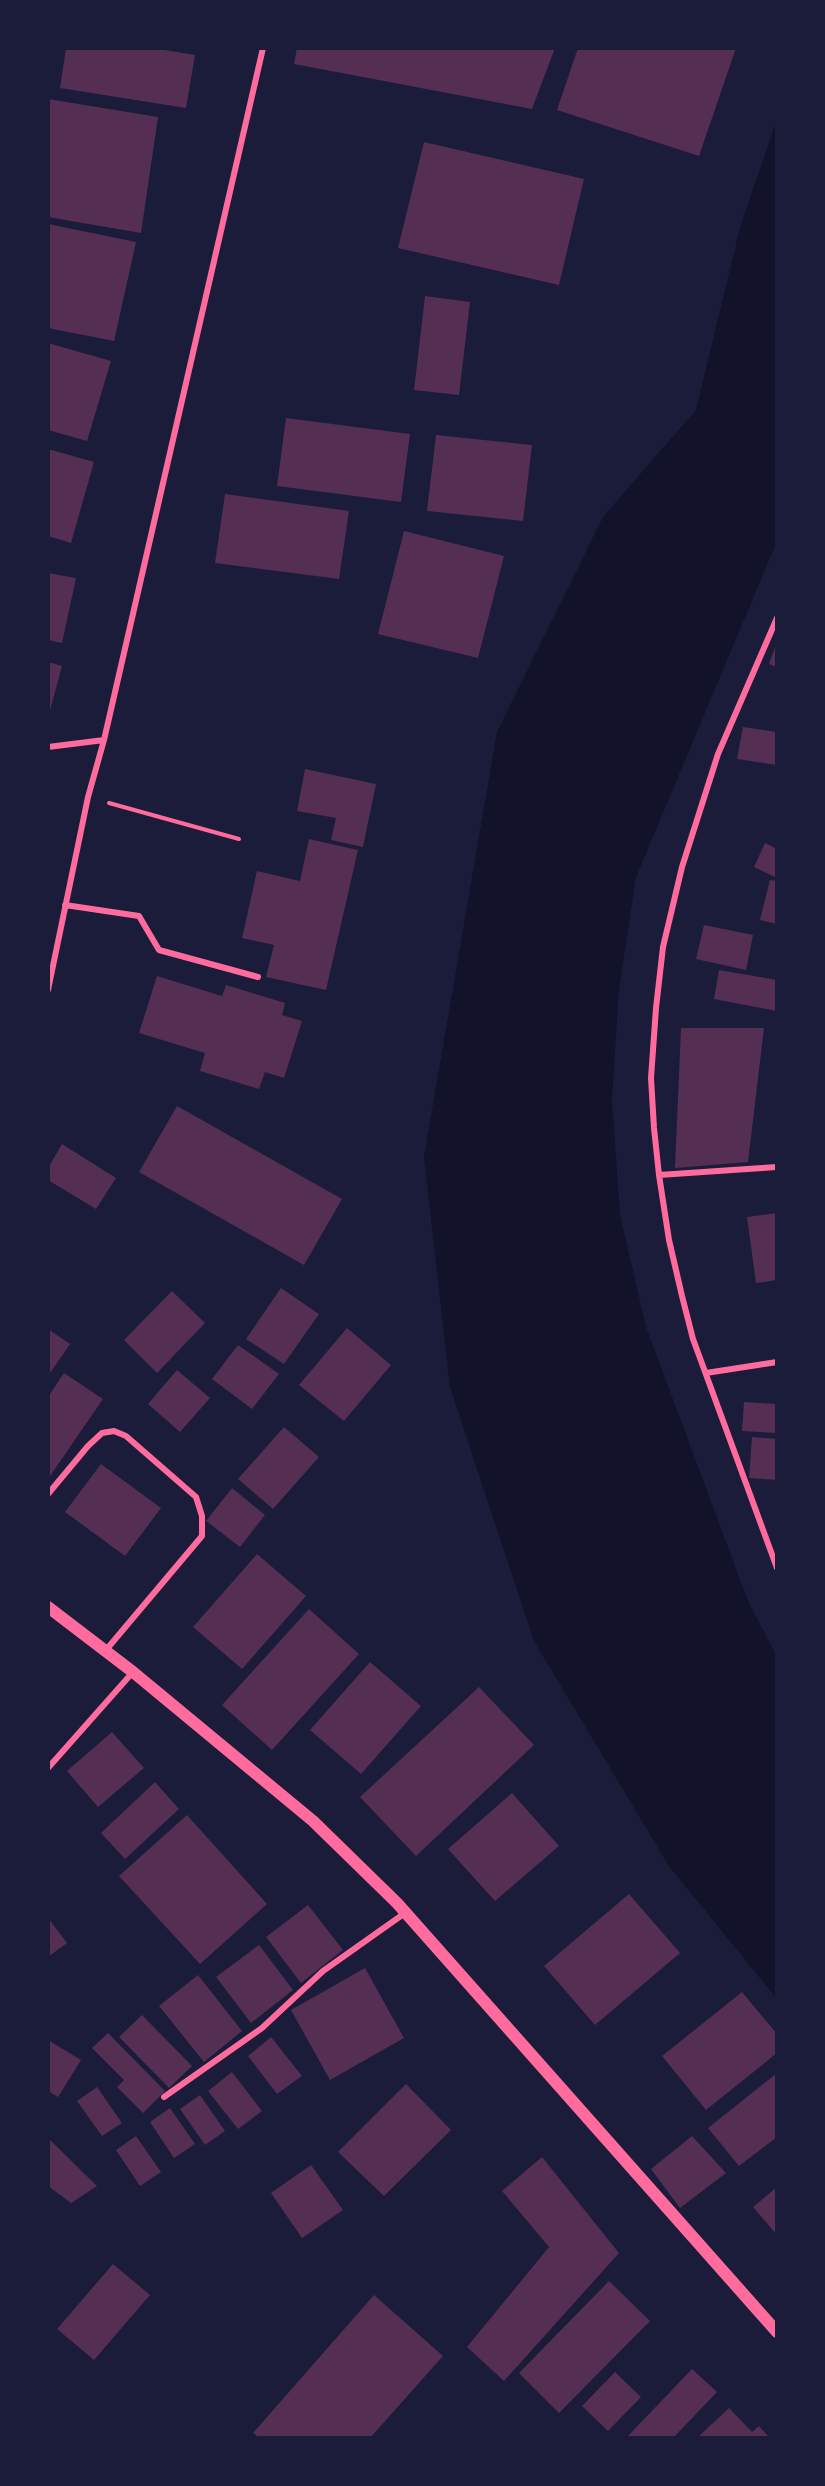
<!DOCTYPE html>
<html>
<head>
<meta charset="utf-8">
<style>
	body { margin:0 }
	#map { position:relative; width:825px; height:2486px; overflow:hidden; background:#1b1b3a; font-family:Montserrat,sans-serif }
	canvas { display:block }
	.frame { position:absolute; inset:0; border:50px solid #1b1b3a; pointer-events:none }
</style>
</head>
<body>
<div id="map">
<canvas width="825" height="2486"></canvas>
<div class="frame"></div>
</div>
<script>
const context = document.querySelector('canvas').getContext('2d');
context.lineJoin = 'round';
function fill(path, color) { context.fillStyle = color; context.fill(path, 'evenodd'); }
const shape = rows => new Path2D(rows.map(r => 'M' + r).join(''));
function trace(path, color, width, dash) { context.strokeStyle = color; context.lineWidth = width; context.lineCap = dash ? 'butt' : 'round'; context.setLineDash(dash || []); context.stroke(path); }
fill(shape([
	[777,120,777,541,636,877,619,989,612,1100,620,1215,646,1327,748,1601,777,1657,777,1999,669,1866,534,1641,450,1387,424,1157,497,732,603,517,696,410,741,224]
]), '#12122b');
fill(shape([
	[66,48,153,48,195,55,186,108,60,88],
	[297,48,555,48,532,109,294,64],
	[578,48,736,48,699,156,557,110],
	[48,99,158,117,141,233,48,217],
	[424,142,584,179,559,285,398,248],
	[48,224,136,242,114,341,48,328],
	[425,296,470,302,459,395,414,390],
	[48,343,111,361,87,441,48,430],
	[286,418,410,434,401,502,277,486],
	[436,435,532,445,523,521,427,511],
	[48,449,94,462,71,543,48,536],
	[225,494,349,511,339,579,215,563],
	[404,531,504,556,478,658,378,634],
	[48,573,76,578,62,643,48,640],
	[777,642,777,667,769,664],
	[48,662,62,666,49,714,48,714],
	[743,727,777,732,777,765,737,759],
	[305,769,376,784,363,847,331,840,336,818,297,811],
	[309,839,358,850,326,990,266,977,274,945,242,938,257,871,300,881],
	[765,843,777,849,777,878,754,867],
	[770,880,777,881,777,924,760,920],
	[704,925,753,935,746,970,696,959],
	[719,970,777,980,777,1011,714,999],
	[157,976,222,996,226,985,285,1003,282,1015,302,1021,284,1078,265,1072,259,1089,200,1071,205,1053,139,1033],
	[681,1028,764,1028,748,1162,675,1168],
	[177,1106,342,1199,304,1265,139,1172],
	[62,1144,116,1178,96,1209,48,1180,48,1168],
	[777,1213,777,1280,756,1283,747,1217],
	[281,1288,319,1314,284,1364,246,1339],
	[172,1291,205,1323,157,1373,124,1340],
	[347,1328,391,1365,344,1421,299,1385],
	[48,1329,70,1344,48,1376],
	[238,1345,279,1374,252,1409,212,1379],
	[177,1370,210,1398,180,1432,148,1404],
	[64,1373,103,1399,48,1479,48,1397],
	[744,1402,777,1404,777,1433,742,1431],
	[284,1427,319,1457,273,1509,238,1479],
	[752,1437,777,1439,777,1480,749,1478],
	[101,1464,161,1508,125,1556,65,1512],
	[232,1488,265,1515,240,1547,206,1521],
	[257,1554,306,1596,242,1669,193,1627],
	[309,1609,359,1654,272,1750,222,1705],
	[370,1662,421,1706,361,1774,310,1730],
	[479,1687,534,1745,416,1856,360,1797],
	[112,1732,144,1768,98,1807,67,1771],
	[155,1782,179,1809,125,1859,101,1833],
	[512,1793,559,1846,495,1901,448,1849],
	[187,1815,267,1904,200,1964,119,1876],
	[629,1894,680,1953,595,2025,544,1966],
	[308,1905,343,1950,301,1983,266,1937],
	[48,1918,67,1943,48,1957],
	[259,1945,293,1990,251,2023,216,1977],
	[365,1968,404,2038,330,2080,291,2010],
	[198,1975,242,2031,204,2062,159,2006],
	[742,1992,777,2034,777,2053,706,2110,662,2056],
	[142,2015,192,2066,169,2088,119,2037],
	[108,2033,165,2091,143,2113,117,2087,124,2080,92,2048],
	[271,2037,302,2076,277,2094,248,2056],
	[48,2040,81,2060,58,2097,48,2091],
	[232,2072,262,2111,238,2129,208,2091],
	[777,2073,777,2137,739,2166,708,2128],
	[406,2084,451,2130,384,2196,338,2152],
	[97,2087,122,2123,102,2136,77,2101],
	[200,2095,225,2131,205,2145,180,2109],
	[170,2108,195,2144,174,2158,150,2122],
	[136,2136,161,2172,140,2186,116,2150],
	[692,2136,726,2173,680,2208,651,2169],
	[48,2138,97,2186,71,2203,48,2186],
	[542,2157,619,2253,504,2381,467,2347,549,2247,502,2191],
	[311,2165,343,2210,302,2238,271,2193],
	[777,2187,777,2235,753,2207],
	[113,2264,150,2295,94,2360,57,2329],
	[609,2281,650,2321,559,2413,519,2373],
	[374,2295,443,2356,370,2438,260,2438,253,2433],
	[692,2369,717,2392,673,2438,626,2438],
	[615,2372,641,2397,608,2431,582,2406],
	[729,2408,752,2432,759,2426,770,2438,697,2438]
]), '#542f53');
trace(shape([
	[109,803,239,839]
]), '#ff6b9d', 4);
trace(shape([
	[777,618,718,754,682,867,663,947,656,1008,651,1078,654,1128,659,1175,669,1240,682,1296,693,1339,777,1568],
	[48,747,104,740],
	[65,905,139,916,159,950,258,977],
	[48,990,88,797,104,740,263,48],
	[659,1175,777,1167],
	[706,1373,777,1362],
	[48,1494,88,1446,102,1433,114,1431,126,1436,196,1497,202,1516,202,1536,106,1650],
	[48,1768,133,1672],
	[164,2097,262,2028,323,1971,405,1913]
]), '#ff6b9d', 6);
trace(shape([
	[48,1607,133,1672,313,1821,397,1903,777,2332]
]), '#ff6b9d', 12);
</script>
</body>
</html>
